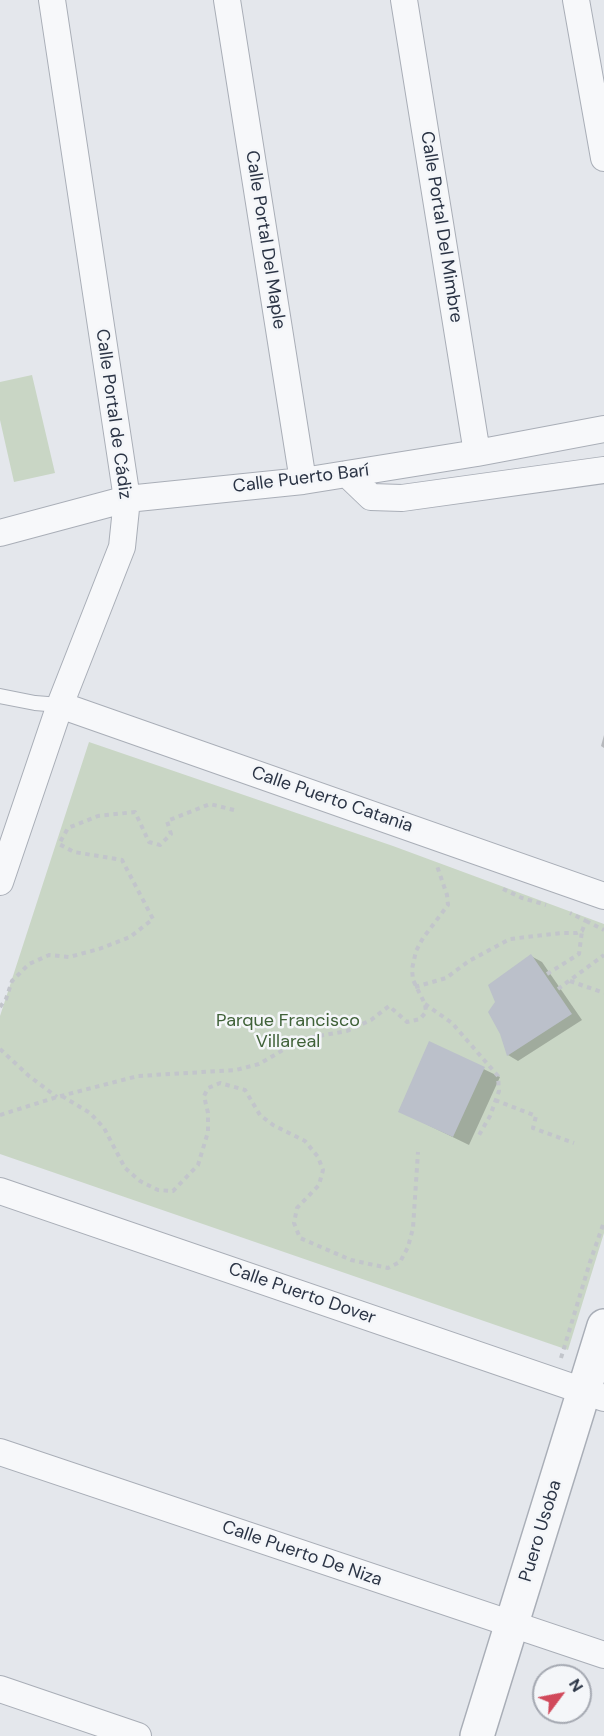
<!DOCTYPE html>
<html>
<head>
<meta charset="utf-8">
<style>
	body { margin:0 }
	#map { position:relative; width:604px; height:1736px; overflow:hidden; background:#e4e7ec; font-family:"DM Sans",sans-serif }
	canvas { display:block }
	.north { position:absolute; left:532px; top:1664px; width:60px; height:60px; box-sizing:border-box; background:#f4f6f9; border:2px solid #a4a8b1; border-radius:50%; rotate:58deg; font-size:16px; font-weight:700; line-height:24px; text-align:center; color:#2b3445 }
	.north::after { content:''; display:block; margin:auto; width:21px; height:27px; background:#d1495b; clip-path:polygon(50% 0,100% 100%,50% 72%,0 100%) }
</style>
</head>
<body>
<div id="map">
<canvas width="604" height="1736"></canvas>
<div class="north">N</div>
</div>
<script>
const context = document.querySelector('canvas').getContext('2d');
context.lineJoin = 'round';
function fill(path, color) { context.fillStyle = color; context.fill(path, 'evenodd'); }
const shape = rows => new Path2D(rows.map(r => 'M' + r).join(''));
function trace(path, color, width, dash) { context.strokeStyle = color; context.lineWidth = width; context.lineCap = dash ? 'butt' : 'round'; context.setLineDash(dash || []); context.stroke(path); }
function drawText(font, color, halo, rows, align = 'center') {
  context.font = font + ' "DM Sans",sans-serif'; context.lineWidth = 5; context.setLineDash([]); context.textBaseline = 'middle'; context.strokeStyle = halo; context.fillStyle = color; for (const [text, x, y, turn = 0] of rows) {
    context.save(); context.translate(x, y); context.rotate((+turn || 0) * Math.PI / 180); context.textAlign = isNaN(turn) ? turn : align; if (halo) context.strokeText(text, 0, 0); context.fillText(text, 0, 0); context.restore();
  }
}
fill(shape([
	[32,375,55,473,14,482,0,420,0,382],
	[89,742,393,846,604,924,604,1233,568,1350,0,1154,0,1016]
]), '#c9d6c5');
fill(shape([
	[604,735,604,748,601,746],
	[531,956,542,962,582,1020,518,1061,508,1055,501,1033],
	[430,1043,500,1077,469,1145,399,1111]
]), '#0003');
fill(shape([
	[531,954,572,1014,507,1056,500,1034,488,1012,495,1002,488,985],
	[429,1041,485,1067,453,1137,398,1112]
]), '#bbc0ca');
const service = shape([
	[0,696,35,703,60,705]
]);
const minor = shape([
	[227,0,303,481],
	[404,0,477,453],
	[576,0,604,158],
	[347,474,371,497,402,498,604,470],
	[0,533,127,499,303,481,477,453,604,429],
	[60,705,604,896],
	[0,882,60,705,122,547,127,499,52,0],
	[0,1191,604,1398],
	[0,1452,604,1655],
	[0,1689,138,1736]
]);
const tertiary = shape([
	[477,1736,604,1326]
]);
trace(service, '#a9aeb7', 16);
trace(minor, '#a9aeb7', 28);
trace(tertiary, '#a9aeb7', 36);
trace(shape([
	[503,889,522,898,546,905],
	[586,921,604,930],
	[547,974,579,954,582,931],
	[570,981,604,993],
	[415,987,446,978,469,961,510,939,561,933,577,933,582,931,586,921,570,913],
	[558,989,604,955],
	[425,1004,452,1023,498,1076,499,1091,490,1116,479,1135],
	[0,1007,6,999,12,981,29,964,49,955,69,957,99,949,130,937,153,919,122,860,74,852,59,844,68,828,98,816,135,812,149,842,160,845,171,834,167,821,210,804,234,810],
	[0,1049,29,1076,57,1097],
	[62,1096,90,1113,104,1128,125,1168,140,1181,158,1190,173,1191,198,1165,208,1132,208,1113,204,1096,208,1088,220,1083,245,1090,260,1115,273,1125,305,1141,318,1157,323,1170,319,1185,297,1208,294,1223,300,1238,351,1260,388,1268,400,1262,408,1247,413,1228,418,1152],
	[495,1100,536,1116,533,1128,574,1143],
	[0,1115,57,1097,138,1076,236,1070,259,1064,302,1039,347,1031,371,1020,389,1006,407,1022,420,1019,426,1012,425,1004,413,980,412,969,416,951,423,938,448,905,447,895,437,866],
	[561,1358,590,1262,604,1222]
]), '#c2c5cb', 4, [4.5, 4.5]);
trace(service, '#f7f8fa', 14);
trace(minor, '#f7f8fa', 26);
trace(tertiary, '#f7f8fa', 33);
drawText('18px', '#2b3445', '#f4f6f9', [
	["Calle Portal Del Mimbre",441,227,81],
	["Calle Portal Del Maple",265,240,81],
	["Calle Portal de Cádiz",113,414,82],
	["Calle Puerto Barí",301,479,-7],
	["Calle Puerto Catania",332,800,19],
	["Calle Puerto Dover",302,1294,19],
	["Puero Usoba",541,1531,-73],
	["Calle Puerto De Niza",302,1554,19]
]);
drawText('18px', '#3f6138', '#f4f6f9', [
	["Parque Francisco",288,1021],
	["Villareal",288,1042]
]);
</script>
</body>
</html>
